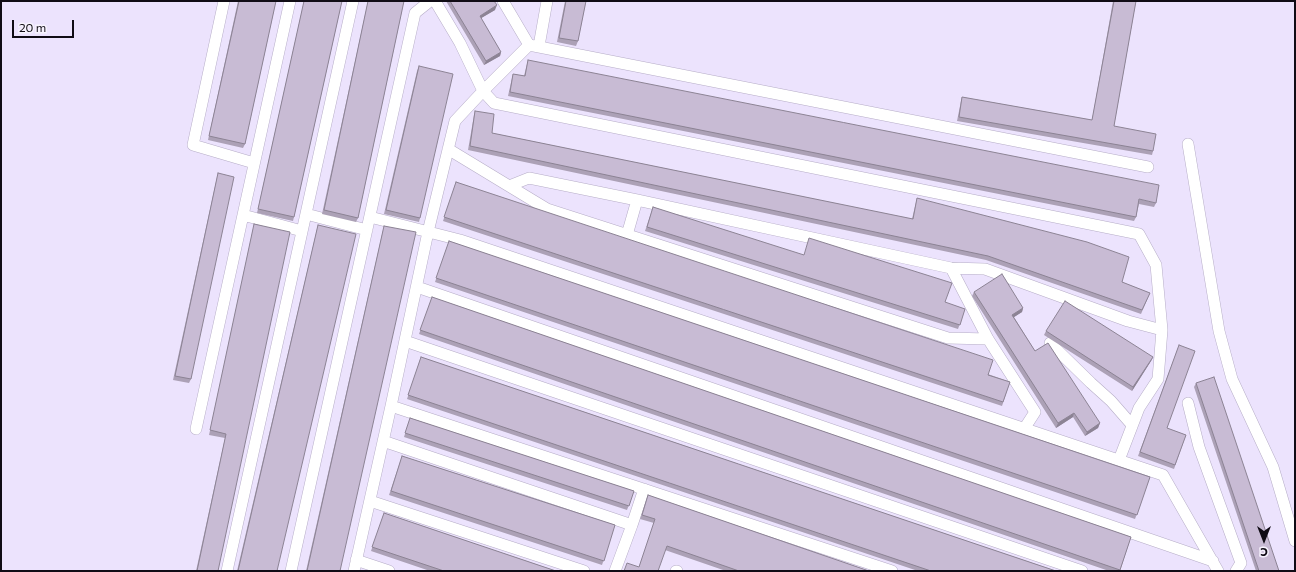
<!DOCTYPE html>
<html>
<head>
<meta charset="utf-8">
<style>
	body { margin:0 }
	#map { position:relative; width:1296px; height:572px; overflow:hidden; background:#ece3fd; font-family:Commissioner,sans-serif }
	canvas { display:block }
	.frame { position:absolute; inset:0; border:2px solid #100c15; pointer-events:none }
	.north { position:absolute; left:1244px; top:520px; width:40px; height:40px; -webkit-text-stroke:3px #f7f3fe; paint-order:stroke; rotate:180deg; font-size:11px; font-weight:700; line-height:16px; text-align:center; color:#100c15 }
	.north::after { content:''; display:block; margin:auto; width:14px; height:18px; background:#100c15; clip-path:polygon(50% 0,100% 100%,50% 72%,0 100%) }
	.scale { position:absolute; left:12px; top:20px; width:62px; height:18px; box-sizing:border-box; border:2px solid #100c15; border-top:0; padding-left:5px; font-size:12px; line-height:14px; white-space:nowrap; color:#100c15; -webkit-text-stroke:3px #f7f3fe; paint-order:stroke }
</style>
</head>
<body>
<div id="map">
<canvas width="1296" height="572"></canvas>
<div class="frame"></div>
<div class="north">С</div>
<div class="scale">20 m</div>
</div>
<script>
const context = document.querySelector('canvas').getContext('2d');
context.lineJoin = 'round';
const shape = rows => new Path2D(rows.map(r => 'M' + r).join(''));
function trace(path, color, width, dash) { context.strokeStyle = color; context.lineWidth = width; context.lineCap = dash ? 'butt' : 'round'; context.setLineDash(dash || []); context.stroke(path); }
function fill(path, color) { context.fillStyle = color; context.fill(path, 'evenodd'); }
const service = shape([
	[224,1,193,145,254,163],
	[435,1,460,43,483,91,494,103,1139,234,1156,265,1162,330,1158,379,1139,408,1119,460],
	[503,1,529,45,1148,167],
	[539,46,547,1],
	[1188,144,1219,331,1232,379,1273,467,1295,541],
	[448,149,509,186,529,178,637,200,951,268,985,269,1128,321,1162,330],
	[509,186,547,209,948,338,988,339],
	[306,214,367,230],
	[243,215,302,231],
	[370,217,460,240,1163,475,1218,571],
	[627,235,637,200],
	[951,268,988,339,1035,412,1024,429],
	[417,287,1213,561],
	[405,341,1082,571],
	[1050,343,1091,383,1111,401,1132,425],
	[1188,403,1199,447,1241,563,1236,571],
	[391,406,892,571],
	[196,429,290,1],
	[383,441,632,525],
	[370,501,584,571],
	[356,560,389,571],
	[227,571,353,1],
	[291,571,415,13,430,1],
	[354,571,391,406,428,232,455,121,483,91,529,45],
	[615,571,632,525,644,489],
	[676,571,677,571]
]);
trace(service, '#b6adc7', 12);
trace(service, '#fff', 11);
fill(shape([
	[238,1,276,1,245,144,243,148,208,140],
	[304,1,342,1,294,217,293,221,257,213],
	[368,1,404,1,358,218,356,222,322,214],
	[446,1,494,1,495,10,481,18,501,52,500,56,484,65],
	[565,1,586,1,578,41,576,46,557,42],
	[1113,1,1136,1,1114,126,1153,151,1152,155,957,121,961,101,962,97,1092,120],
	[528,60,1156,203,1154,207,1139,204,1136,217,1134,221,508,96,512,78,513,74,524,76],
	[419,66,420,218,419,222,384,214,417,71],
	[475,111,492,133,912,219,917,198,1122,282,1150,293,1141,314,986,260,468,150,474,115],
	[218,173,191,379,189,383,173,380,217,177],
	[456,182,1010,382,1002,406,443,221],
	[653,207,965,309,958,329,645,231],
	[254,224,218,571,196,571,225,438,209,435,253,229],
	[318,225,277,571,237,571,317,229],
	[384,226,340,571,306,571,383,230],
	[449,241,1150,477,1135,519,435,282],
	[974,292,1023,308,1022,312,1014,317,1035,351,1100,423,1098,428,1085,436,1073,417,1056,428,972,296],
	[432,297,1131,537,1120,571,1109,571,419,334],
	[1046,331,1153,357,1151,361,1132,391,1044,335],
	[1179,345,1167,428,1186,435,1174,469,1138,456],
	[421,357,1056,571,918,571,407,399],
	[1196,383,1279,571,1256,571,1194,387],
	[410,418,634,491,627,510,404,437],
	[402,456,615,525,602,565,389,495],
	[648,495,869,571,726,571,665,550,639,567,654,523,640,519],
	[384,513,556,571,430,571,371,551]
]), '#aca1b6');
fill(shape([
	[497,5,495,10,478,20,480,16],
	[501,52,500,56,484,65,486,61],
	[1023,308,1022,312,1011,319,1012,315],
	[1153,357,1151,361,1132,391,1133,387],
	[1074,413,1073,417,1056,428,1058,423],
	[1100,423,1098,428,1085,436,1087,432]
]), '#8c8394');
const building = shape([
	[239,1,276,1,245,144,209,136,239,1],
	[304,1,342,1,294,217,258,209,304,1],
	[368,1,404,1,358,218,324,210,368,1],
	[450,1,494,1,497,5,480,16,501,52,486,61,450,1],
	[566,1,586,1,578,41,559,38,566,1],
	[1114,1,1136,1,1114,126,1156,134,1153,151,959,117,962,97,1092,120,1114,1],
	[528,60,1159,185,1156,203,1139,199,1136,217,510,92,513,74,525,76,528,60],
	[419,66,453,74,420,218,386,210,419,66],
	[475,111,494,114,492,133,913,219,917,198,1087,242,1129,257,1122,282,1150,293,1142,310,988,256,470,146,475,111],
	[218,173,234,177,191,379,175,376,218,173],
	[456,182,993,360,988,375,1010,382,1003,402,444,217,456,182],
	[653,207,804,255,809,238,952,283,945,302,965,309,960,325,647,227,653,207],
	[254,224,290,232,218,571,197,571,226,434,210,430,254,224],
	[318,225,356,234,277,571,238,571,318,225],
	[384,226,416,232,340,571,307,571,384,226],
	[449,241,1150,477,1137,515,436,278,449,241],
	[1002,274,1023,308,1012,315,1035,351,1048,343,1100,423,1087,432,1074,413,1058,423,974,292,1002,274],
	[432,297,1131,537,1120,570,420,330,432,297],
	[1065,301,1153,357,1133,387,1046,331,1065,301],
	[1179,345,1195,351,1167,428,1186,435,1175,465,1140,452,1179,345],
	[421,357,1056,571,931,571,408,395,421,357],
	[1214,377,1279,571,1259,571,1196,383,1214,377],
	[410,418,634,491,629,506,405,433,410,418],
	[402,456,615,525,604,561,391,491,402,456],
	[648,495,869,571,739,571,667,546,658,571,624,571,627,563,639,567,655,519,642,515,648,495],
	[384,513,556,571,444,571,372,547,384,513]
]);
fill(building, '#c8bbd4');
trace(building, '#8c8394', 1);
</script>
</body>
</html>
